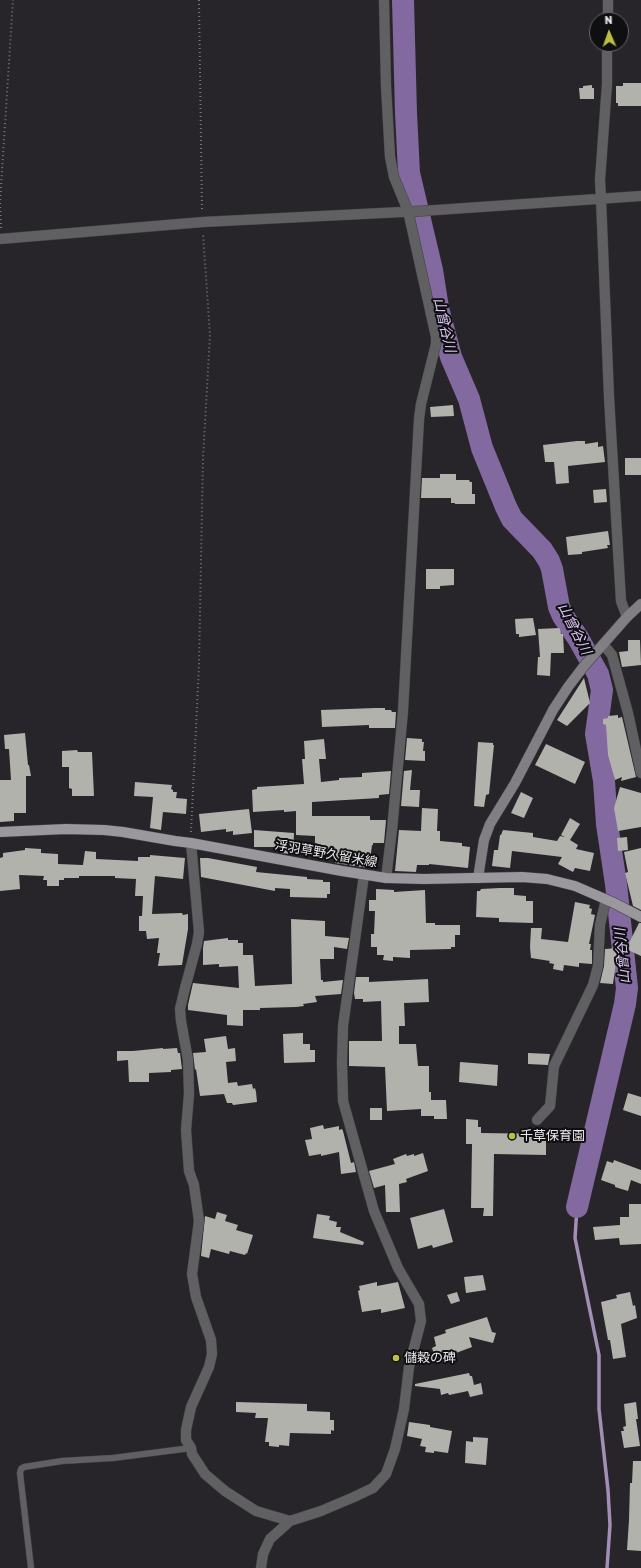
<!DOCTYPE html>
<html>
<head>
<meta charset="utf-8">
<style>
	body { margin:0 }
	#map { position:relative; width:641px; height:1568px; overflow:hidden; background:#272529; font-family:Rubik,sans-serif }
	canvas { display:block }
	.north { position:absolute; left:589px; top:12px; width:40px; height:40px; box-sizing:border-box; background:#0f0e10; border:1px solid #666568; border-radius:50%; rotate:358deg; font-size:11px; font-weight:700; line-height:16px; text-align:center; color:#e9e7eb }
	.north::after { content:''; display:block; margin:auto; width:14px; height:18px; background:#bcbf43; clip-path:polygon(50% 0,100% 100%,50% 72%,0 100%) }
</style>
</head>
<body>
<div id="map">
<canvas width="641" height="1568"></canvas>
<div class="north">N</div>
</div>
<script>
const context = document.querySelector('canvas').getContext('2d');
context.lineJoin = 'round';
const shape = rows => new Path2D(rows.map(r => 'M' + r).join(''));
function trace(path, color, width, dash) { context.strokeStyle = color; context.lineWidth = width; context.lineCap = dash ? 'butt' : 'round'; context.setLineDash(dash || []); context.stroke(path); }
function fill(path, color) { context.fillStyle = color; context.fill(path, 'evenodd'); }
function drawText(font, color, halo, rows, align = 'center') {
  context.font = font + ' Rubik,"Noto Sans JP",sans-serif'; context.lineWidth = 4; context.setLineDash([]); context.textBaseline = 'middle'; context.strokeStyle = halo; context.fillStyle = color; for (const [text, x, y, turn = 0] of rows) {
    context.save(); context.translate(x, y); context.rotate((+turn || 0) * Math.PI / 180); context.textAlign = isNaN(turn) ? turn : align; if (halo) context.strokeText(text, 0, 0); context.fillText(text, 0, 0); context.restore();
  }
}
trace(shape([
	[577,1207,575,1238,599,1355,599,1409,608,1490,610,1525,607,1568]
]), '#a18fb6', 3.5);
trace(shape([
	[403,0,406,113,409,173,432,270,438,308,451,357,469,399,482,448,506,507,512,519,542,550,549,561,552,569,559,607,563,616,578,638,598,674,602,690,596,734,604,781,607,824,616,884,627,988,625,1004,577,1207]
]), '#82699f', 22);
fill(shape([
	[623,83,641,83,641,106,618,106,618,103,616,103,616,86,623,86],
	[592,85,592,88,594,88,594,99,580,99,579,88,583,88,583,86],
	[453,405,454,416,431,417,430,407],
	[577,441,585,441,585,444,598,442,598,447,603,446,605,462,568,466,569,483,556,484,554,462,545,462,543,445],
	[625,458,641,458,641,475,625,475],
	[440,474,456,474,456,480,469,480,470,482,472,482,472,494,475,494,475,504,455,504,455,503,451,503,451,498,421,498,422,478,440,478],
	[606,489,607,502,594,503,593,490],
	[608,531,610,545,607,545,608,548,582,552,582,554,568,555,566,537],
	[426,569,454,569,454,585,440,586,440,589,426,589],
	[533,618,536,635,519,637,519,634,516,634,515,619],
	[559,628,560,629,561,634,563,634,564,653,551,653,550,676,537,675,538,657,540,657,538,629],
	[628,640,640,640,641,665,622,667,619,652,628,651],
	[584,678,590,703,567,726,557,720],
	[375,708,385,708,385,710,391,710,392,712,396,712,395,728,369,728,369,725,322,727,321,710],
	[618,715,618,718,622,717,636,777,621,781,622,777,615,780,608,755,606,725,603,724,603,719,608,718,608,716],
	[25,733,28,765,29,765,31,776,26,776,26,813,14,813,14,821,0,822,0,780,11,780,9,749,5,749,4,735],
	[407,738,422,739,422,742,424,742,423,751,425,751,425,761,405,760],
	[324,739,326,759,319,759,321,782,339,780,339,778,362,777,362,773,391,771,389,794,379,795,379,798,312,802,312,816,370,816,370,820,386,820,384,843,373,843,373,845,372,845,369,868,335,863,336,851,321,851,321,845,315,843,315,836,296,835,296,811,284,812,284,810,253,812,252,790,257,789,257,787,304,784,302,759,305,759,304,741],
	[478,742,493,743,493,745,494,745,489,794,486,795,484,807,474,806],
	[546,744,585,762,575,784,535,765],
	[77,750,78,752,92,752,94,796,72,796,72,789,69,788,69,767,62,767,62,751],
	[412,770,410,790,420,790,419,807,401,806,404,771],
	[135,782,172,785,171,789,173,790,173,792,177,792,176,798,187,799,186,814,163,812,161,830,150,828,153,797,134,796],
	[620,787,641,793,641,827,618,831,614,808],
	[521,792,533,798,524,818,511,813],
	[422,808,438,809,437,831,440,831,440,841,462,843,462,846,470,847,468,868,429,864,429,865,417,865,416,872,395,871,399,830,421,831],
	[249,809,252,833,233,835,233,831,226,832,226,829,201,832,199,814],
	[570,818,580,824,570,840,578,845,576,849,594,853,590,871,575,868,573,872,558,864,562,857,512,851,510,868,492,866,494,850,498,850,500,835,501,835,503,830,533,833,533,837,557,841,560,836,565,837,561,835],
	[254,830,294,833,293,854,280,853,280,847,254,847],
	[627,837,628,850,618,851,617,838],
	[25,848,41,849,41,853,58,854,58,864,83,865,85,851,96,852,96,859,138,861,138,857,150,857,150,855,185,858,183,879,155,876,152,914,182,913,183,915,188,914,188,929,182,965,158,966,160,953,157,953,159,938,147,939,146,931,139,931,139,916,142,916,143,896,135,896,136,879,115,878,115,876,79,876,79,878,64,878,64,880,59,880,59,886,47,886,47,880,43,880,44,876,19,875,20,889,0,891,0,858,3,857,3,853,25,850],
	[641,848,641,910,633,906,625,873,628,872,624,852],
	[200,858,208,858,257,867,256,872,307,877,307,879,323,880,323,882,330,882,330,894,327,894,327,898,290,897,290,889,275,888,275,891,201,877],
	[500,888,514,888,514,895,526,896,526,901,533,901,533,923,499,922,499,918,476,917,477,891,480,891,481,889],
	[376,889,394,890,394,892,425,890,426,923,435,923,435,925,460,925,460,935,455,935,455,947,451,947,451,949,410,950,410,958,393,957,393,961,383,960,384,955,377,955,377,947,371,947,371,934,374,934,375,911,369,911,369,900,376,900],
	[575,902,590,905,589,908,592,909,591,914,595,915,589,944,591,944,590,950,592,950,592,964,579,963,579,967,564,965,563,971,553,969,554,964,549,963,550,961,531,958,530,947,531,928,542,928,541,939,568,942],
	[291,919,325,921,325,936,349,938,347,949,334,947,334,959,320,959,321,980,323,980,323,982,343,980,341,994,315,996,317,1002,303,1004,304,1006,296,1007,260,1008,260,1010,243,1010,243,1026,227,1025,227,1015,188,1010,188,1005,193,983,239,988,238,966,219,967,219,964,203,965,203,948,204,941,228,938,228,940,238,940,238,943,243,943,243,955,253,955,255,986,292,984],
	[639,923,641,923,641,956,626,949],
	[618,948,613,984,600,983,604,966,605,949],
	[356,977,369,977,369,982,428,979,429,1002,404,1003,405,1026,399,1026,399,1044,416,1044,418,1066,429,1066,429,1092,431,1092,431,1100,446,1100,447,1119,434,1119,434,1116,421,1116,421,1109,387,1111,385,1067,349,1066,349,1041,382,1041,381,1001,363,1002,363,999,355,999,354,993],
	[303,1033,303,1044,310,1044,310,1050,315,1050,315,1062,284,1063,283,1034],
	[226,1036,228,1049,235,1048,236,1061,226,1062,228,1083,237,1082,238,1086,252,1084,253,1089,255,1088,256,1092,257,1102,233,1105,232,1103,227,1103,224,1094,200,1096,196,1069,195,1070,193,1053,206,1052,204,1039],
	[163,1048,163,1049,177,1048,178,1053,180,1053,182,1069,171,1070,171,1072,149,1073,149,1082,129,1082,128,1060,117,1061,117,1051,133,1051],
	[528,1053,550,1054,548,1065,528,1064],
	[460,1062,498,1065,497,1086,459,1082],
	[628,1093,641,1097,641,1116,623,1110],
	[370,1108,382,1108,382,1120,370,1120],
	[466,1119,478,1120,478,1127,481,1127,481,1133,546,1134,546,1155,494,1154,493,1216,483,1216,484,1208,471,1208,472,1144,466,1144],
	[323,1125,324,1129,339,1126,339,1130,342,1129,343,1131,351,1163,354,1162,356,1172,341,1174,339,1152,321,1156,321,1154,309,1156,305,1140,312,1139,310,1128],
	[423,1153,428,1171,406,1179,407,1182,399,1184,400,1212,386,1212,385,1185,374,1188,369,1171,395,1164,393,1159,406,1154,407,1156,414,1154,414,1156],
	[614,1160,641,1170,641,1184,631,1180,628,1191,615,1187,615,1185,601,1180,607,1161,613,1163],
	[629,1204,641,1204,641,1244,620,1245,619,1238,595,1240,593,1227,620,1225,620,1217,629,1217],
	[444,1209,453,1242,433,1248,432,1245,418,1249,410,1218],
	[217,1212,227,1215,225,1221,238,1225,236,1230,253,1235,247,1254,246,1253,245,1255,230,1251,229,1254,211,1249,209,1258,201,1256,205,1216,215,1219],
	[317,1214,330,1216,329,1220,337,1222,336,1227,341,1227,340,1232,364,1242,363,1245,313,1238],
	[483,1275,486,1290,466,1293,464,1277],
	[377,1282,377,1286,398,1282,405,1308,381,1313,381,1309,362,1312,358,1291,360,1290,359,1286],
	[457,1292,460,1301,451,1304,447,1295],
	[630,1292,633,1306,635,1305,637,1318,621,1324,626,1357,613,1359,610,1340,608,1340,601,1302,617,1298,616,1295],
	[487,1317,492,1332,496,1333,493,1343,469,1337,472,1347,456,1353,457,1357,437,1363,432,1348,436,1346,434,1337,446,1333,445,1330],
	[469,1373,470,1376,472,1376,474,1385,481,1383,483,1394,470,1397,468,1391,449,1395,448,1393,441,1395,440,1389,415,1386,415,1384],
	[236,1402,307,1404,307,1411,330,1412,330,1420,334,1420,334,1431,331,1430,331,1434,290,1433,289,1446,279,1445,279,1447,269,1446,269,1442,265,1442,268,1418,255,1418,256,1413,236,1412],
	[636,1402,638,1419,636,1419,640,1446,624,1448,621,1431,624,1431,623,1427,626,1426,624,1404],
	[409,1422,430,1425,430,1427,452,1431,448,1453,434,1451,434,1453,425,1452,426,1447,420,1446,422,1439,407,1436],
	[473,1437,488,1438,486,1465,465,1463,466,1441,473,1442],
	[633,1461,641,1461,641,1551,627,1550,629,1520,630,1483,632,1483]
]), '#b1b2ac');
const lane = shape([
	[31,1568,20,1473,21,1469,24,1467,62,1461,113,1458,191,1448]
]);
const street = shape([
	[384,0,386,86,390,157,394,177,408,211,436,337,436,344,421,404,419,419,403,711,392,830,386,878],
	[608,20,608,0],
	[607,44,607,84,600,180,601,199,609,397,621,601,627,617],
	[0,239,203,222,422,211,641,196],
	[603,644,612,655,628,713,641,773],
	[191,843,199,932,197,944,185,988,180,1009,181,1021,188,1060,189,1094,186,1130,189,1171,194,1185,199,1221,192,1274,196,1297,211,1340,212,1354,209,1367,191,1407,186,1430,186,1440,191,1448,192,1454,205,1474,225,1491,256,1511,290,1521],
	[537,1120,550,1106,554,1066,593,985,598,966,600,925,606,899],
	[261,1568,263,1554,270,1539,290,1521,321,1511,354,1497,373,1488,386,1474,395,1449,404,1409,409,1367,421,1321,419,1304,398,1268,374,1211,343,1101,342,1062,343,1026,364,875]
]);
const secondary = shape([
	[478,878,484,840,490,824,515,783,553,710,568,687,584,666,627,617,641,604]
]);
const primary = shape([
	[0,832,66,829,104,830,123,832,175,841,191,843,342,871,386,878,424,879,522,877,547,879,575,886,612,902,641,917]
]);
trace(lane, '#424044', 7);
trace(street, '#424044', 11);
trace(secondary, '#424044', 11);
trace(primary, '#424044', 11);
trace(shape([
	[199,0,202,212],
	[1,228,0,202,13,0],
	[191,832,199,665,203,459,210,335,203,233]
]), '#79777b', 2, [1, 3]);
trace(lane, '#605f61', 6);
trace(street, '#605f61', 10);
trace(secondary, '#817f83', 10);
trace(primary, '#9a989d', 10);
for (const [x, y, r, color] of [
	[512,1136,4,"#bcbf43"],
	[396,1358,4,"#bcbf43"]
]) { const dot = new Path2D(); dot.arc(x, y, r, 0, 2 * Math.PI); context.fillStyle = color; context.fill(dot); trace(dot, '#0f0e10', 1.5); }
drawText('13px', '#e9e7eb', '#0f0e10', [
	["浮羽草野久留米線",326,854,10]
]);
drawText('13px', '#e9e7eb', '#0f0e10', [
	["千草保育園",520,1136],
	["儲穀の碑",404,1358]
], 'left');
drawText('italic 14px', '#d9c5f4', '#0f0e10', [
	["山曾谷川",444,325,77],
	["山曾谷川",574,629,63],
	["山曾谷川",623,956,-95]
]);
</script>
</body>
</html>
